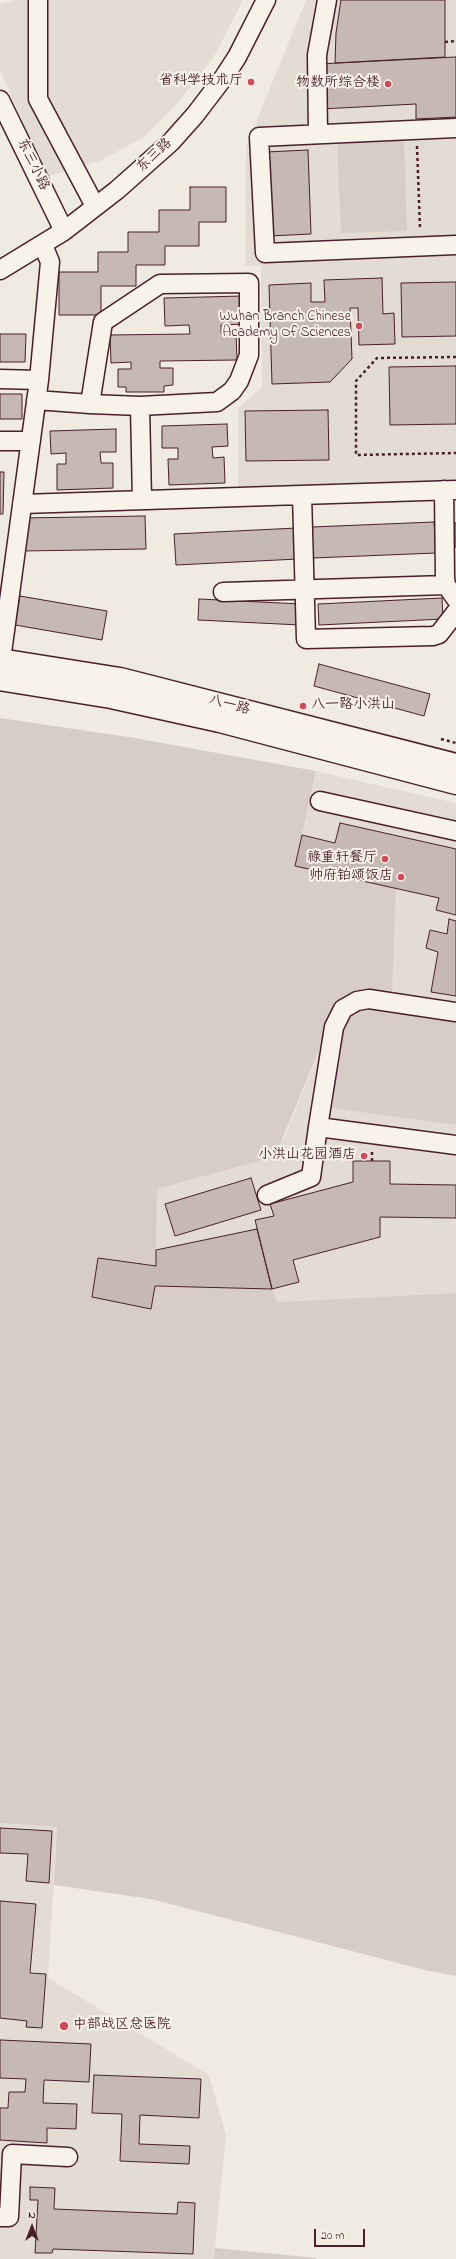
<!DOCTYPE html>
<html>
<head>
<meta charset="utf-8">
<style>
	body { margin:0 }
	#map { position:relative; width:456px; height:2259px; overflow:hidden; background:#f0ebe0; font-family:"Indie Flower",sans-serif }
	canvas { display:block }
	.north { position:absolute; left:12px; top:2207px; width:40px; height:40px; -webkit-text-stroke:3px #f7f3e8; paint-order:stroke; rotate:0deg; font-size:11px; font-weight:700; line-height:16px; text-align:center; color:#4a1f2b }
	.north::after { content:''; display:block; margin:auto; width:14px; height:18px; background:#4a1f2b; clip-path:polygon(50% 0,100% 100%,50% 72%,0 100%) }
	.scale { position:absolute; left:314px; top:2229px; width:51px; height:18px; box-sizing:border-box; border:2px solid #4a1f2b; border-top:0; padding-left:5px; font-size:12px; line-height:14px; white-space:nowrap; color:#4a1f2b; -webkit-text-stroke:3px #f7f3e8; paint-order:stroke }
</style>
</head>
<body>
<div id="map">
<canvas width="456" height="2259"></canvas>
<div class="north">N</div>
<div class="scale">20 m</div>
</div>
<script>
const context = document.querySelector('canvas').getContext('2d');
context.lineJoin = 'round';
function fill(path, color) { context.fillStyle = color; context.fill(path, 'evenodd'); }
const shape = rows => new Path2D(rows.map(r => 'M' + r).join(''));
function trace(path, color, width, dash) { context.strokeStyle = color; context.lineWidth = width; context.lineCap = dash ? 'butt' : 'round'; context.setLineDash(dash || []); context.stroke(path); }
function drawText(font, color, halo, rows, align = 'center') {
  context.font = font + ' "Indie Flower","LXGW WenKai TC",sans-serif'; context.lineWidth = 4; context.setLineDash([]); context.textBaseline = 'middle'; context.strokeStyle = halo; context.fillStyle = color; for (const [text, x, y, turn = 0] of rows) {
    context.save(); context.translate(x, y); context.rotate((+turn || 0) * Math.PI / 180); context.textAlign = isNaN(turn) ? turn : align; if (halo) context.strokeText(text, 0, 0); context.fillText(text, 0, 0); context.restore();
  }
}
fill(shape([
	[14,0,243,0,216,53,199,76,177,104,144,137,102,160,46,177,0,70,0,4],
	[306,0,456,0,456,610,440,591,438,501,238,505,238,408,262,387,261,266,245,266,246,147],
	[316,771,456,803,456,1003,392,993,395,888,295,866],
	[338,1004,352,1009,380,1009,456,1021,456,1293,277,1302,155,1286,151,1309,92,1297,98,1258,156,1266,157,1189,270,1158,284,1138],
	[0,1823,57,1827,48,1978,209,2075,226,2135,214,2259,0,2259]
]), '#e3dcd2');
fill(shape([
	[404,138,407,231,341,233,337,141],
	[0,718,135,738,316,771,295,866,396,888,392,993,362,991,353,993,338,1004,276,1154,270,1158,157,1189,156,1266,99,1258,92,1297,151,1308,155,1286,272,1289,277,1302,456,1293,456,1976,425,1970,151,1899,54,1885,57,1827,0,1823],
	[352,1009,380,1009,456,1021,456,1125,332,1108,342,1034],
	[215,2248,316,2258,316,2259,214,2259]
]), '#d8cdc6');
const building = shape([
	[341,0,445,0,445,57,335,63,336,33,341,0],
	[456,57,456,117,416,119,416,104,321,109,318,64,456,57],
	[308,150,311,234,269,236,266,152,308,150],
	[190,187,226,187,226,222,199,222,199,246,165,246,165,265,136,265,136,286,101,286,101,315,59,315,59,272,98,272,98,252,128,252,128,232,159,232,159,210,190,210,190,187],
	[382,278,383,314,394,313,395,344,359,345,358,308,350,308,352,359,330,382,272,384,269,285,311,283,311,302,325,302,324,280,382,278],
	[456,282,456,336,402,337,401,283,456,282],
	[243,296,244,324,221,325,221,333,236,333,237,360,160,361,160,368,173,368,173,385,164,386,164,392,126,392,126,387,118,387,118,369,131,369,131,362,111,363,110,335,190,334,189,325,165,326,164,298,243,296],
	[0,334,26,334,25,362,0,362,0,334],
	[456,366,456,424,390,425,389,367,456,366],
	[0,394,22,394,22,419,0,419,0,394],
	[328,410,329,460,246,461,245,411,328,410],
	[227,424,228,446,212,447,213,458,224,457,225,483,169,485,168,459,178,459,178,448,162,448,162,426,227,424],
	[116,429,116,452,100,452,101,463,113,463,113,488,57,490,57,464,66,464,66,453,51,454,50,431,116,429],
	[0,472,4,472,3,514,0,514,0,472],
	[145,516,146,549,22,551,22,518,145,516],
	[434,522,436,553,313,558,312,527,434,522],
	[456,523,456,547,447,547,447,524,456,523],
	[297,528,298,559,176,565,174,534,297,528],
	[20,596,107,611,102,640,15,625,20,596],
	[442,598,443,619,319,625,318,604,442,598],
	[199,599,301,604,300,625,198,620,199,599],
	[319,664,430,694,424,716,314,686,319,664],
	[340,823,456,849,456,915,436,910,439,898,295,866,302,835,335,843,340,823],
	[449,919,456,921,456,996,431,992,438,952,426,948,430,930,447,934,449,919],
	[353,1161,390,1161,390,1184,456,1185,456,1218,380,1217,380,1237,293,1260,299,1282,272,1289,255,1220,274,1216,270,1204,353,1182,353,1161],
	[251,1178,261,1210,175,1236,165,1204,251,1178],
	[257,1229,272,1289,155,1286,151,1309,92,1297,98,1258,156,1266,156,1250,257,1229],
	[0,1828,52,1831,49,1883,26,1881,28,1854,0,1853,0,1828],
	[0,1901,36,1904,30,1973,46,1974,42,2028,26,2027,27,2021,0,2018,0,1901],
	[0,2040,91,2044,89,2082,44,2080,43,2103,77,2104,76,2129,47,2128,47,2143,0,2140,0,2108,8,2108,9,2092,25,2092,26,2079,0,2078,0,2040],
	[94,2075,201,2079,199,2118,140,2115,139,2144,190,2146,189,2164,120,2161,122,2114,92,2113,94,2075],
	[30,2187,55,2188,54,2209,177,2214,178,2202,195,2203,193,2254,53,2249,52,2253,35,2253,38,2200,30,2200,30,2187]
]);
fill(building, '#c6b8b3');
trace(building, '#4a1f2b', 1);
const minor = shape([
	[38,0,38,99,95,206],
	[0,100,64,231],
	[456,128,259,137,265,253,456,245],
	[318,134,317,55,327,0],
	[0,270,64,231,117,190,171,142,195,115,224,77,237,57,266,0],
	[0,379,39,380],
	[36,400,90,404,140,406,217,402,232,391,239,381,249,355,249,283,160,284,103,322,90,404],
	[140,406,142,500],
	[0,441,31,441],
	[444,490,445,578,446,585,456,599],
	[302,495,306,639,433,636,439,634,456,612],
	[22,504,456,490],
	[223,592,446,585],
	[1,660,39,380,50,262,43,245],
	[320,801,456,831],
	[456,1012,369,999,357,1001,343,1009,334,1027,318,1127,456,1145],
	[267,1195,311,1177,318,1127],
	[0,2217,9,2217,12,2154,68,2157]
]);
const major = shape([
	[0,660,120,679,456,765],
	[0,679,111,697,220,721,456,783]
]);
trace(minor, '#4a1f2b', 21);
trace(major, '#4a1f2b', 25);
trace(shape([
	[445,42,456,41],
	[417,146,420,229],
	[456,357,377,358,356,381,356,455,456,453],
	[441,739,456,743],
	[372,1161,372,1152]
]), '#4a1f2b', 2.5, [3, 3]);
trace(minor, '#f7f3e8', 18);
trace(major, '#f7f3e8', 22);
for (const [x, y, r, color] of [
	[251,82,4,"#d1495b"],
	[388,84,4,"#d1495b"],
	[359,326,4,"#d1495b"],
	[303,706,4,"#d1495b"],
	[385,859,4,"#d1495b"],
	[401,877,4,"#d1495b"],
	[364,1156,4,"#d1495b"],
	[64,2026,5,"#d1495b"]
]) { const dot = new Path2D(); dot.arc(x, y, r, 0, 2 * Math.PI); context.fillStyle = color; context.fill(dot); trace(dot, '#f7f3e8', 1.5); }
drawText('14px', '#4a1f2b', '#f7f3e8', [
	["省科学技术厅",243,82],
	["物数所综合楼",380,84],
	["Wuhan Branch Chinese",351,318],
	["Academy Of Sciences",351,334],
	["八一路小洪山",311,706,"left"],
	["禄重轩餐厅",377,859],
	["帅府铂颂饭店",393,877],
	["小洪山花园酒店",356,1156],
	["中部战区总医院",73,2026,"left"]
], 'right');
drawText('14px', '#4a1f2b', '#f7f3e8', [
	["东三路",155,156,-43],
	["东三小路",32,165,64],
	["八一路",229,706,15]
]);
</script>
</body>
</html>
